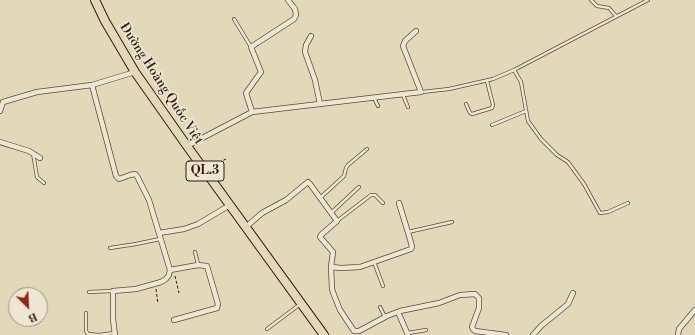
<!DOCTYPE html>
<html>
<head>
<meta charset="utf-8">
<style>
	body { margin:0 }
	#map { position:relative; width:695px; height:335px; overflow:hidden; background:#e2d9ba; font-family:"Libre Bodoni",serif }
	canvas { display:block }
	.north { position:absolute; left:8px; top:287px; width:40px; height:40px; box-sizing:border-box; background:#ece6d2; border:1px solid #a29484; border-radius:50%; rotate:156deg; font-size:11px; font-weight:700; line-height:16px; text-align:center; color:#331a0e }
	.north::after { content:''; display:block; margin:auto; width:14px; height:18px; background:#8f2418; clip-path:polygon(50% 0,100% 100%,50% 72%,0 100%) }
</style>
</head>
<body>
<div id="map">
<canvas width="695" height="335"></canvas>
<div class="north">B</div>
</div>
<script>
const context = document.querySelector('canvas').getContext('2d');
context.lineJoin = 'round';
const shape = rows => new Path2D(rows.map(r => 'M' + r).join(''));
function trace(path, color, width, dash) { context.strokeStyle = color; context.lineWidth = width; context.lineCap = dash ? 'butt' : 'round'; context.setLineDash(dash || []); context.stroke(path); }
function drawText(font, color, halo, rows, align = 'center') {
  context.font = font + ' "Libre Bodoni",serif'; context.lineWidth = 3.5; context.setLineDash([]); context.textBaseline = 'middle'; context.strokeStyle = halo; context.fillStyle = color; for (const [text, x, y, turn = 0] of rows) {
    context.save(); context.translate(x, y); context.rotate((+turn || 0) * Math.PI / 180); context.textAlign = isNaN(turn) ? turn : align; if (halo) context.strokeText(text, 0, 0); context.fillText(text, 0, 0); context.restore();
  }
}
const service = shape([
	[591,0,597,6,609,8,616,16],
	[234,19,251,47],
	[514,70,521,82,528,121,541,139,557,155,568,162,584,184,600,213,608,212,628,203],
	[422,92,449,89,493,79,514,70,648,0],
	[403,95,408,107],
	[374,98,378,106],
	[466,104,470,113,472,114,492,108,493,105,487,81],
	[492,125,526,111],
	[33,153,37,177,44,183],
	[320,198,344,176,346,168,348,165,367,149],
	[331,213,359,187],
	[337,221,371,195,375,195,383,203],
	[408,232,452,222],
	[110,248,136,244,160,239],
	[195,252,198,264],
	[374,262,383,286],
	[89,292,112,291],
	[380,307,385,317],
	[86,313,86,331,88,334,99,335,114,333],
	[267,329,299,305],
	[408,333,426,330]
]);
const minor = shape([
	[311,36,306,45,305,52,315,80,320,104],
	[92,85,116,176,119,179,130,175,135,174,137,176,149,200,170,270,169,275,166,279,161,282,136,289,113,291,113,319,115,335],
	[3,102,37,92,92,85,135,72],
	[0,111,3,102],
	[252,112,246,93,261,72,251,47,294,19,296,15,295,9,288,0],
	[0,142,29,151,40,158],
	[187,146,252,112,421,92,403,46,405,41,416,31],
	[246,227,262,213,286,200,308,182,310,184,337,221,321,235,320,237,333,252,331,267,332,289,334,295,340,310,354,331,359,331,387,316,400,311,439,303,460,295,475,294,479,298,479,308,472,327,473,329,475,331,506,335],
	[159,233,184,229,198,224,230,205],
	[331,267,341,268,360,267,411,249,412,247,410,239,399,203],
	[170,270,198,265,207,266,218,304,217,308,174,320],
	[398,312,408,335],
	[533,335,541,326,568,304,573,293],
	[678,335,679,329,695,310]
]);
const trunk = shape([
	[95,0,105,21,135,72,187,146,324,335]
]);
trace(service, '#5f4a39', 4);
trace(minor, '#5f4a39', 6);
trace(trunk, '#331a0e', 10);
trace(shape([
	[210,167,226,159],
	[175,276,179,293],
	[156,289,158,304]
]), '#331a0e', 1, [3, 2]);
trace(service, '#ece6d2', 2.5);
trace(minor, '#ece6d2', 4.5);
trace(trunk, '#e2d9ba', 8);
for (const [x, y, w] of [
	[205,171,38]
]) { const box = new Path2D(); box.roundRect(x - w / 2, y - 10, w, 20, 3); context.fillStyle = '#ece6d2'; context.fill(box); trace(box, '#331a0e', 1); }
drawText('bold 12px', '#331a0e', null, [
	["QL.3",205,171]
]);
drawText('13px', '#331a0e', '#ece6d2', [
	["Đường Hoàng Quốc Việt",161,84,57]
]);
</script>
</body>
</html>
